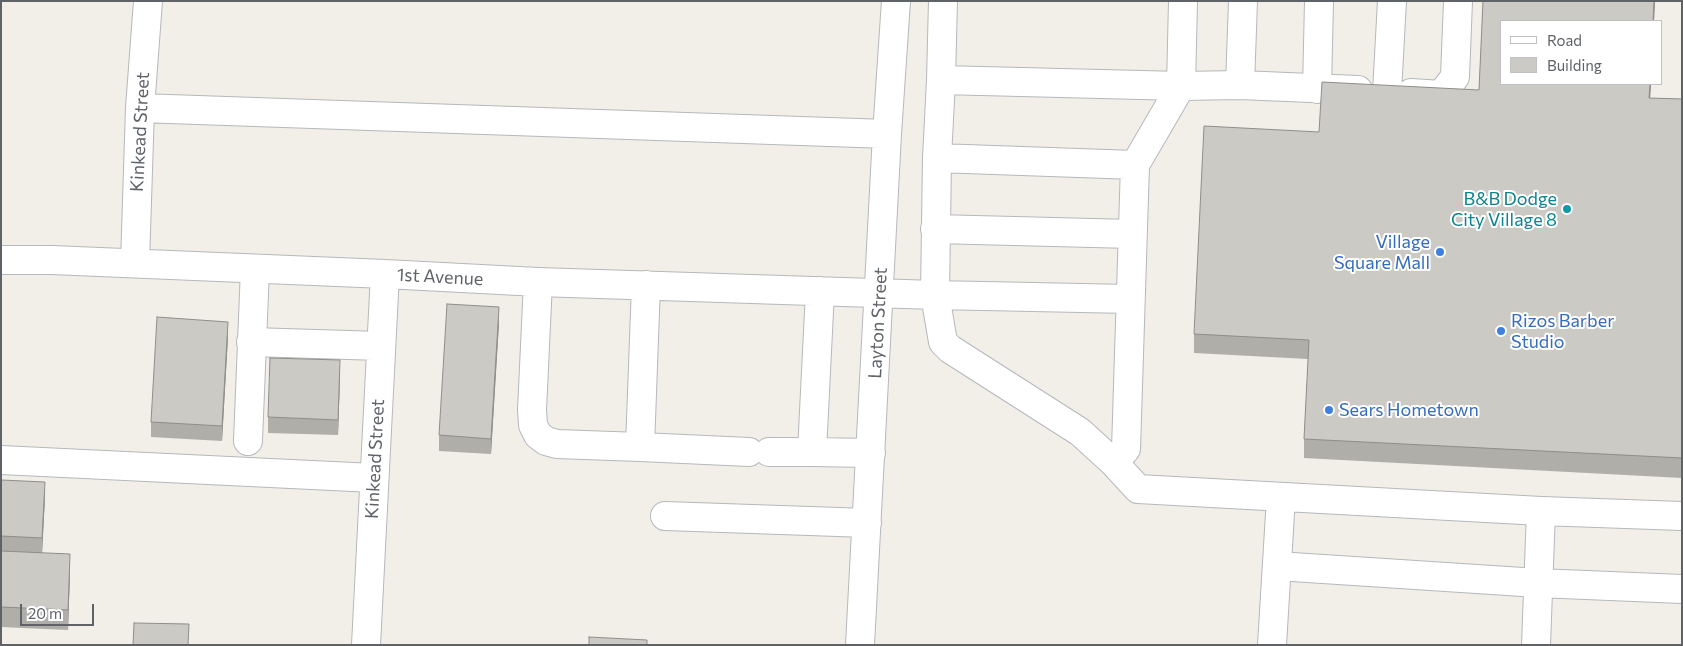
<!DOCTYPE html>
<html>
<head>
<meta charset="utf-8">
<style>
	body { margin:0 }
	#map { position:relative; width:1683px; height:646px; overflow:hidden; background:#f1efe8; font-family:Commissioner,sans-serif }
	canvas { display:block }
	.frame { position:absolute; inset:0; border:2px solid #5f6368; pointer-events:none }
	.legend { position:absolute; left:1500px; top:20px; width:162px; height:65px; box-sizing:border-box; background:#fff; border:1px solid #bfc1c3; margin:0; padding:6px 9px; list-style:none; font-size:15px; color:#5f6368 }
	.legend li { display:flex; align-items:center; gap:10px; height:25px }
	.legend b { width:25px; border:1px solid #bfc1c3 }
	.scale { position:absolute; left:20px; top:604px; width:74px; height:22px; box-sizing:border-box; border:2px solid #5f6368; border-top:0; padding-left:6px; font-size:15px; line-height:18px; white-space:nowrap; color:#5f6368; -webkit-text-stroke:4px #fff; paint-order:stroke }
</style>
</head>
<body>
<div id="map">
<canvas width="1683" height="646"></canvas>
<div class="frame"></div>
<ul class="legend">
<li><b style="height:6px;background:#fff"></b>Road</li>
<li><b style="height:14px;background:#cccac5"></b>Building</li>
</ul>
<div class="scale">20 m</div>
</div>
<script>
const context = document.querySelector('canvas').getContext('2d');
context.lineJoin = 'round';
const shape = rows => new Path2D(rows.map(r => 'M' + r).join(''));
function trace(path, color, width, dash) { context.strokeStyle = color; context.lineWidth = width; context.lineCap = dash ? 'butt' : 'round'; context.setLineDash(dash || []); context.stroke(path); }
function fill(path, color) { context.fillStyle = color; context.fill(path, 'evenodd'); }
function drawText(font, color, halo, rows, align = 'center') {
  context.font = font + ' Commissioner,sans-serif'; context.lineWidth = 4; context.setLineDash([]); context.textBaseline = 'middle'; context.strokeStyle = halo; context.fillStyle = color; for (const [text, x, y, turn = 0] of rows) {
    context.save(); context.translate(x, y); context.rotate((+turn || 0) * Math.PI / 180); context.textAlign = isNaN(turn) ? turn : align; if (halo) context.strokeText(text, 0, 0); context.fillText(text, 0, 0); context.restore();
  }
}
const minor = shape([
	[1243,1,1240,85,1358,90],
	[941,80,943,1],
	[1317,89,1319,1],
	[1387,92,1392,1],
	[1411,93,1441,95,1455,77,1458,1],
	[140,108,887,134],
	[937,158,1135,165],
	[935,229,1132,234],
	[1,260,52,260,385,274,538,282,935,295,943,342,950,349,1080,432,1114,463,1138,489,1541,511,1682,516],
	[135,263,140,108,148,1],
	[538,282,532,410,533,425,538,435,546,441,557,444,640,447,646,285],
	[820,291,812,452,871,453],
	[1130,299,935,295,937,158,941,80,1181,86,1183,1],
	[251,342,381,346],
	[248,441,255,269],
	[640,447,749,452],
	[769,452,812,452],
	[1,460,374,478],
	[1114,463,1126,449,1135,165,1181,86,1240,85],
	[665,516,867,523],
	[1277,566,1538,583,1682,589],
	[366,645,385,274],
	[860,645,887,134,896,1],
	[1272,645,1281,497],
	[1536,645,1541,511]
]);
trace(minor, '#b5b8bc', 30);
trace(minor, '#fff', 28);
fill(shape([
	[1483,1,1655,1,1650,98,1682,99,1682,478,1304,458,1304,439,1308,359,1194,353,1194,334,1319,132,1479,90],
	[499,323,491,454,439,451,439,435],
	[228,337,222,441,151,437,151,422],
	[340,376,338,435,268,433,268,417],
	[1,480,45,497,42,553,70,573,68,630,1,627]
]), '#afaea9');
fill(shape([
	[1654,1,1655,1,1654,21,1653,21],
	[1650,84,1651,84,1649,117,1649,98],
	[499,307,499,323,491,454,491,439],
	[228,322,228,337,222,441,222,426],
	[340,360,340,376,338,435,338,420],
	[45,482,45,497,42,554,42,538],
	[70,554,70,573,68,630,68,610]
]), '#8f8d8a');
const building = shape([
	[1483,1,1654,1,1653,21,1502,21,1502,84,1650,84,1649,98,1682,99,1682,458,1304,439,1309,340,1194,334,1204,126,1319,132,1322,82,1479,90,1483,1],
	[447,304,499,307,491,439,439,435,447,304],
	[157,317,228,322,222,426,151,422,157,317],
	[270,358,340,360,338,420,268,417,270,358],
	[1,480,45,482,42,538,1,536,1,480],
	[1,551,70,554,68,610,1,607,1,551],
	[134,623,189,624,188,645,133,645,134,623],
	[589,637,647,640,647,645,589,645,589,637]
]);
fill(building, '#cccac5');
trace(building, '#8f8d8a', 1);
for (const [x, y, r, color] of [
	[1567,209,5,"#0f9aa8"],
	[1440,252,5,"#3f7fe0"],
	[1501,331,5,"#3f7fe0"],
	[1329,410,5,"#3f7fe0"]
]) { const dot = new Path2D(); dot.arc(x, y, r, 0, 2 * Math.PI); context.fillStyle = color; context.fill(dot); trace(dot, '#fff', 2); }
drawText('18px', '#5f6368', '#fff', [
	["Kinkead Street",140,132,-87],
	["1st Avenue",440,277,3],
	["Layton Street",878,323,-87],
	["Kinkead Street",375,459,-87]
]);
drawText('18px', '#0d838f', '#fff', [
	["B&B Dodge",1557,199],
	["City Village 8",1557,220]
], 'right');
drawText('18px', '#366cbe', '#fff', [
	["Village",1430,242,"right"],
	["Square Mall",1430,263,"right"],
	["Rizos Barber",1511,321],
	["Studio",1511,342],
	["Sears Hometown",1339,410]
], 'left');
</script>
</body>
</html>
